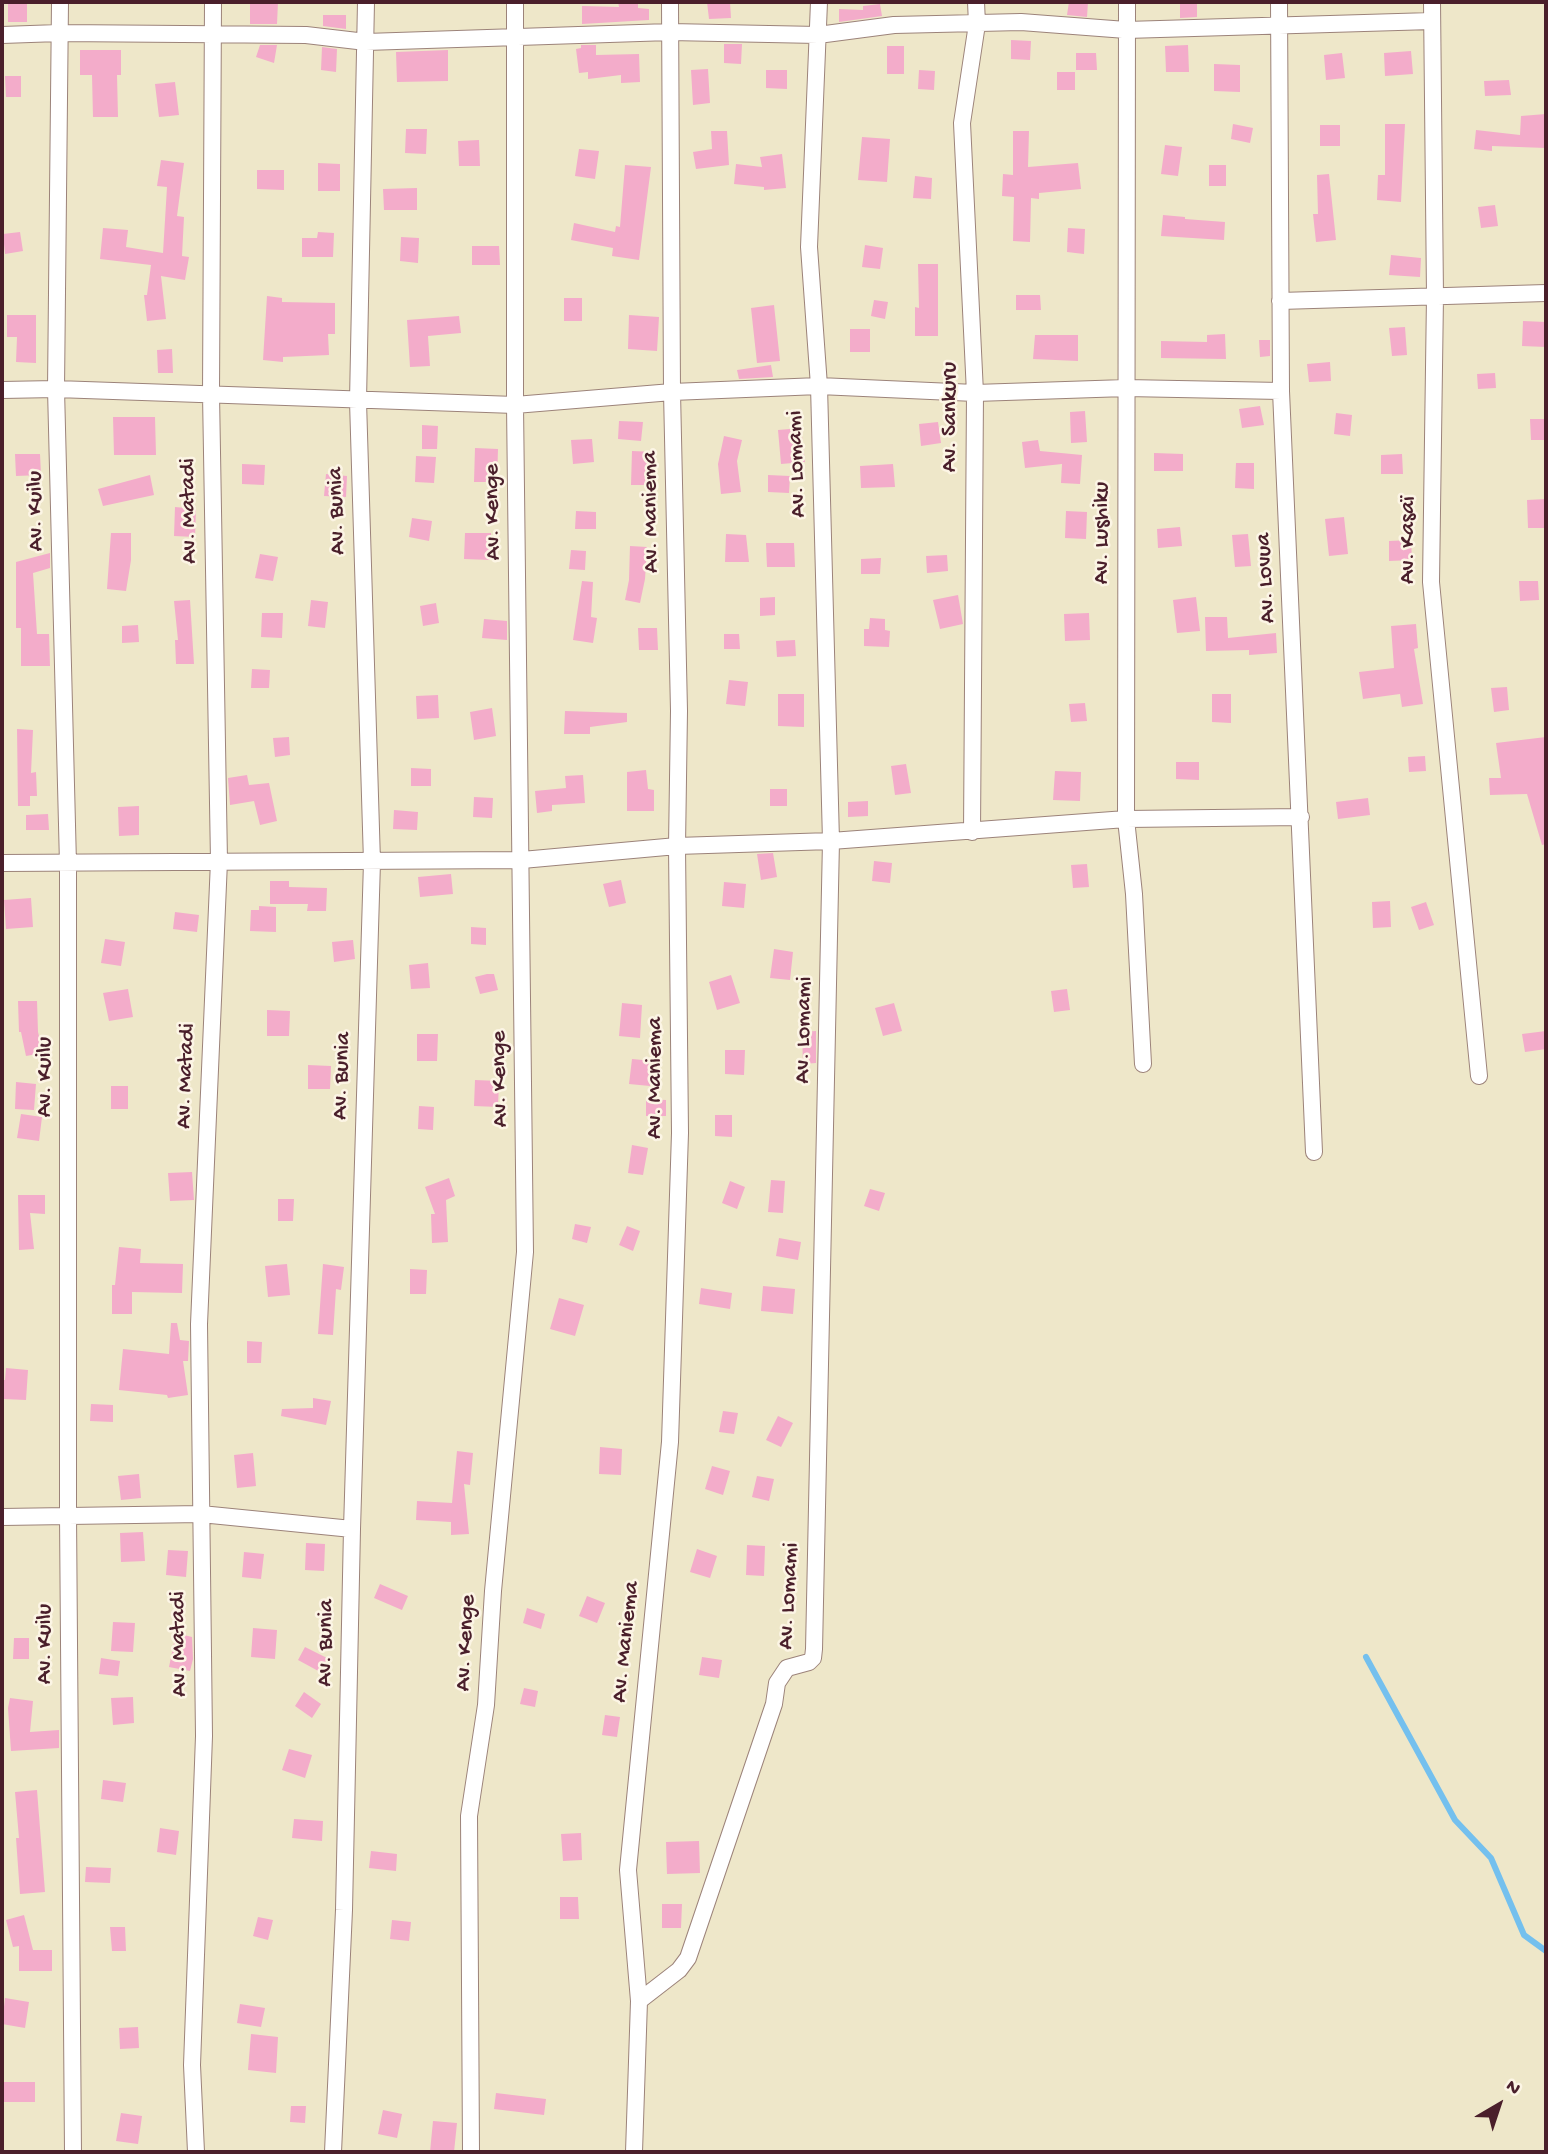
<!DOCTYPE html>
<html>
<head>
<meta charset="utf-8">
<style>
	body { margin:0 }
	#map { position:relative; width:1548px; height:2154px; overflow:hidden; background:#eee7c9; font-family:"Gochi Hand",sans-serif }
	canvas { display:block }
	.frame { position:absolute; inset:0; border:4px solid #4a1f2b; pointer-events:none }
	.north { position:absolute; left:1464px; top:2070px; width:70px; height:70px; -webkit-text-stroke:5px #fcf5e5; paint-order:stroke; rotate:39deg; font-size:19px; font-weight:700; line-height:28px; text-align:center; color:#4a1f2b }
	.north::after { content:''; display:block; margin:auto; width:24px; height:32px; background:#4a1f2b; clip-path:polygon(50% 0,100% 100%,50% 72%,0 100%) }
</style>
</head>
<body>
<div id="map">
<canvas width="1548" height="2154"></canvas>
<div class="frame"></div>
<div class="north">N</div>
</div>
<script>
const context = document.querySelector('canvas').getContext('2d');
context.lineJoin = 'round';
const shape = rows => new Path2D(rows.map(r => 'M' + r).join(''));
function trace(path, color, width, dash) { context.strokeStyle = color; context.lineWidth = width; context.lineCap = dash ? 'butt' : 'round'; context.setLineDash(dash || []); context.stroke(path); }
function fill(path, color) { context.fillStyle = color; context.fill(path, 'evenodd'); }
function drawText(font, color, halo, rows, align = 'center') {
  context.font = font + ' "Gochi Hand",sans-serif'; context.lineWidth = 5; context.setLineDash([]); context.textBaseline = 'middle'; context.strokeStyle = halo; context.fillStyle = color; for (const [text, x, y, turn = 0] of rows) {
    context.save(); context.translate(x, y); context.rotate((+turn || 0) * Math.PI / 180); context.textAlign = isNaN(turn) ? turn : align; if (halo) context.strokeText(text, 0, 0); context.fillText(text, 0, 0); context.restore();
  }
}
trace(shape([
	[1366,1657,1455,1820,1491,1858,1524,1935,1546,1951]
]), '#74c0ee', 6);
fill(shape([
	[250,2,278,2,277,24,250,24],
	[618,2,638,2,638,8,649,9,649,20,582,24,582,6,619,7],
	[707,2,730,2,731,18,709,19],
	[1069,2,1088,2,1087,17,1067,15],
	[1180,2,1197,2,1197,17,1180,18],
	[8,3,27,3,27,22,8,22],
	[880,4,882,16,839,22,839,9,863,10,863,6],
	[323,15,346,15,346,29,323,26],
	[1011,40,1031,41,1030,60,1011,59],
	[724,44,742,44,741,64,724,63],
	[260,45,277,45,274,63,256,57],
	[581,45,596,45,596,55,639,54,640,82,621,83,621,75,588,79,588,72,579,73,576,49,581,48],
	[1188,45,1189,72,1166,72,1165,46],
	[887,46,904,46,904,74,887,74],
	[322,47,337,49,336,72,321,70],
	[80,50,121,50,121,75,117,75,118,117,93,117,92,75,80,75],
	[448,50,448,81,397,82,396,52],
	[1411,51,1413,74,1385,76,1384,53],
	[1076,53,1096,53,1097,70,1076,70],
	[1342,53,1345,78,1326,80,1324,55],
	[1214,64,1240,65,1240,92,1214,91],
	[708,69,710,103,693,105,691,70],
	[766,70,787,70,787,89,766,88],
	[919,70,935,71,934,90,918,89],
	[1057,72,1075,72,1075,90,1057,90],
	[5,76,21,76,21,97,6,97],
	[1509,80,1511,95,1485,96,1484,81],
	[175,82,179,115,159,117,155,84],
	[1546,114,1546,148,1492,146,1492,151,1474,149,1476,130,1520,135,1521,116],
	[1233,124,1253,128,1250,143,1231,139],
	[1385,124,1405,124,1401,202,1377,200,1378,175,1385,175],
	[1320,125,1340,125,1340,146,1320,146],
	[406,129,427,129,426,154,405,153],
	[711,131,727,131,729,165,696,169,693,152,712,149],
	[1013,131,1029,131,1028,167,1078,163,1081,189,1039,193,1039,199,1031,198,1030,242,1013,241,1014,197,1002,196,1003,174,1013,175],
	[862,137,890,139,887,182,858,180],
	[479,140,480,166,459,166,458,141],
	[1165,145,1182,147,1178,176,1161,174],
	[579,149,599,151,595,179,575,176],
	[782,154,786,188,764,190,764,187,734,184,736,164,762,167,760,157],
	[161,160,184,163,177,216,184,217,182,256,189,257,185,280,161,276,166,319,147,321,144,295,147,295,151,265,100,259,103,228,128,230,126,247,163,253,167,187,157,186],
	[318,163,340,164,340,191,318,191],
	[625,165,651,167,639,260,612,256,613,248,571,240,574,223,615,232,616,226,620,227],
	[1209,165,1226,165,1226,186,1209,186],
	[257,170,284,170,284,190,257,189],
	[1329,174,1336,240,1316,242,1313,214,1318,214,1317,175],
	[915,176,932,178,931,199,913,198],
	[417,188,417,210,384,210,383,189],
	[1495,205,1498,226,1481,228,1478,207],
	[1163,215,1185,217,1185,219,1225,222,1224,240,1161,236],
	[1068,228,1085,229,1084,254,1067,252],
	[20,232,23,251,5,254,3,234],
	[318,232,334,233,333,257,302,257,302,238,317,238],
	[401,237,419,238,418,263,400,261],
	[865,245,883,248,880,269,862,267],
	[472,246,499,246,500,265,472,265],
	[1391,255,1421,258,1420,277,1389,275],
	[918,264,938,264,938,336,915,336,915,307,919,308],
	[1016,295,1040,295,1041,310,1016,310],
	[267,296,282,298,282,302,335,303,335,334,328,334,329,355,283,357,283,362,263,360],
	[564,298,582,298,582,321,564,321],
	[874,300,888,302,885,319,871,316],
	[774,305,780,361,757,363,751,308],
	[7,315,36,315,36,363,16,362,17,337,7,337],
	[629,315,659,317,657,351,628,349],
	[459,316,461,333,428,336,430,366,410,367,407,320],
	[1523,321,1546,322,1546,347,1522,346],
	[1405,327,1407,355,1392,356,1389,328],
	[850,329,870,329,870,352,850,352],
	[1225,334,1226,359,1161,358,1161,341,1207,342,1207,335],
	[1035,335,1078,335,1078,361,1033,359],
	[1259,340,1270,340,1270,356,1260,357],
	[172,349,173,373,158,373,157,350],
	[1330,362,1331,381,1309,382,1307,364],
	[771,365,773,377,739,379,737,370],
	[1495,373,1496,388,1478,389,1477,374],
	[1260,406,1264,425,1242,428,1239,409],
	[1085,411,1087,442,1071,443,1070,412],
	[1336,413,1352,415,1350,436,1334,434],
	[113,417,155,417,156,455,114,455],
	[1530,419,1546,419,1546,440,1531,440],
	[619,421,643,422,641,441,618,439],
	[938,422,941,443,921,446,919,424],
	[422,425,438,426,437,449,422,449],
	[801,428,805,462,781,464,778,430],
	[724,436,742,440,737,461,741,492,721,494,718,464],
	[592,439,594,462,573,464,571,440],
	[1038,440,1040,451,1082,455,1080,484,1061,483,1062,464,1025,468,1022,442],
	[475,448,498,449,497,482,474,482],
	[632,451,655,452,654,485,631,485],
	[1154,453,1183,454,1183,471,1154,471],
	[15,454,40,454,41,475,16,476],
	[1402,454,1403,474,1381,474,1381,455],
	[416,456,436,457,434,483,415,482],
	[1236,463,1254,463,1254,489,1235,488],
	[242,464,265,465,264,485,242,484],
	[893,464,895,487,861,488,860,466],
	[326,474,347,476,346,497,324,496],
	[150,475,154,495,103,506,98,489],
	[768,475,790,476,789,493,768,492],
	[1546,499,1546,528,1528,528,1527,500],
	[175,507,196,509,195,537,174,536],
	[576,511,596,512,596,529,575,529],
	[1066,511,1087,512,1086,539,1065,538],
	[1344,517,1348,554,1329,556,1325,519],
	[412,518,432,521,429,541,409,537],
	[1180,527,1182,546,1158,548,1157,529],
	[111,533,131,533,131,560,126,591,107,589],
	[465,533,491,533,491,560,464,559],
	[726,534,746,535,749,562,725,562],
	[1248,534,1251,566,1235,567,1232,535],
	[1411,540,1412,560,1389,561,1389,541],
	[766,543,794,543,795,567,767,567],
	[630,546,647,547,645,579,640,603,625,600,629,580],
	[571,550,586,551,585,570,569,569],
	[50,553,50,568,33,573,37,634,49,634,50,666,21,666,21,628,16,628,16,562],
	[260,554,278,557,273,581,255,578],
	[947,555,948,571,927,573,926,556],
	[881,558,880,574,861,574,861,559],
	[582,581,593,582,591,617,597,618,593,643,573,640],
	[1519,581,1538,581,1539,600,1520,601],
	[958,595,963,624,940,629,933,600],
	[775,597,775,615,760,616,760,598],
	[1196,597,1200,631,1177,633,1173,600],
	[190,600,194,664,176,664,175,640,178,640,174,601],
	[311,600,328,602,325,628,308,626],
	[436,603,439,623,423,626,420,606],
	[262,613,283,613,282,638,261,637],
	[1089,613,1090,640,1065,641,1064,614],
	[1205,617,1227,617,1228,638,1276,633,1277,653,1249,655,1249,650,1206,651],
	[870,618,885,619,885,630,890,631,889,647,864,646,864,629,869,629],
	[484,619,507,621,507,640,482,638],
	[1416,624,1418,648,1414,649,1423,704,1402,707,1400,694,1363,699,1359,672,1394,668,1391,626],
	[138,625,139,642,122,643,122,626],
	[638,628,657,628,658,650,639,650],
	[724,634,739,634,740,649,724,649],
	[795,640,796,656,777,657,776,641],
	[252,669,270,670,269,688,251,688],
	[729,680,748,682,745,706,726,704],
	[1507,687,1509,710,1494,712,1491,688],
	[778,694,804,694,804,727,778,726],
	[1212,694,1231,694,1231,723,1212,722],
	[438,695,439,718,417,719,416,696],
	[1085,703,1087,721,1071,722,1069,704],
	[492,708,496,736,474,740,470,712],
	[565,711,627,713,627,722,590,727,590,734,564,734],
	[17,729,33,730,31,773,36,772,37,796,30,796,30,806,18,806],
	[289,737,290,755,275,757,273,738],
	[1546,737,1546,844,1542,845,1527,794,1490,795,1489,778,1501,778,1496,743],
	[1425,756,1426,771,1409,772,1408,757],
	[1176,762,1199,762,1199,780,1176,779],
	[906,764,911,793,895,795,891,766],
	[411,768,431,769,431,786,411,786],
	[646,770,648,789,654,790,654,811,627,811,627,772],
	[1055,771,1081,772,1080,801,1053,800],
	[247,775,249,785,269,783,277,821,260,825,254,801,230,805,228,778],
	[583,775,585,803,552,805,552,811,537,813,535,791,566,788,565,776],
	[770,789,787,789,787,806,770,806],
	[474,797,493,798,492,818,473,817],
	[1368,798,1370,815,1338,819,1336,802],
	[868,801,868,816,848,817,848,802],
	[139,806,139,835,119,836,118,807],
	[394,810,418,812,417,830,393,829],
	[48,814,49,830,26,830,26,815],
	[773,853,777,877,761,880,757,854],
	[874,861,892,863,890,883,872,881],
	[1087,864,1089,887,1073,888,1071,865],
	[451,874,453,894,420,897,418,877],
	[621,880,626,903,609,907,603,884],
	[270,881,289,881,289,887,327,888,326,911,307,911,308,904,270,904],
	[724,882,746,884,744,908,722,906],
	[31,898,33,927,6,929,4,900],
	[1390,901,1391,927,1373,928,1372,902],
	[1426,902,1434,925,1419,930,1411,907],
	[259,906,276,907,276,932,250,931,251,910,259,910],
	[175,912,199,915,197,932,173,929],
	[471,927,486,928,486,945,471,944],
	[105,939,125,942,121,966,101,963],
	[353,940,355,959,334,962,332,942],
	[774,949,793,952,790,980,770,978],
	[428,963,430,988,411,989,409,965],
	[487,974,494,974,498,990,480,994,475,977],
	[731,975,740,1003,717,1010,709,982],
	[128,989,133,1017,109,1021,103,993],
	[1067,989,1070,1010,1054,1012,1051,991],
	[18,1001,37,1001,38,1032,43,1053,26,1056,21,1032,19,1032],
	[622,1003,642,1005,640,1038,619,1036],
	[894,1003,902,1031,883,1036,875,1008],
	[267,1010,290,1011,289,1036,267,1036],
	[816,1031,816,1063,803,1064,802,1032],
	[1546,1031,1546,1049,1525,1052,1522,1034],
	[417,1034,438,1034,437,1061,417,1061],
	[725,1050,745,1050,744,1075,725,1074],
	[632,1059,653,1061,650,1086,629,1084],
	[308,1065,331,1066,330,1089,308,1089],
	[475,1080,499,1081,498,1107,474,1106],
	[16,1082,36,1084,34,1110,15,1109],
	[111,1086,128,1086,128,1109,111,1109],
	[646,1099,666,1100,666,1116,646,1116],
	[419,1106,434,1107,433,1130,418,1129],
	[21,1114,42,1117,39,1141,17,1138],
	[715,1115,732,1115,732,1137,715,1136],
	[632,1145,648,1148,643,1175,628,1173],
	[192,1172,194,1200,170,1201,168,1173],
	[449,1178,455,1196,446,1200,448,1242,432,1243,431,1214,435,1214,425,1187],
	[771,1180,785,1181,783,1213,768,1212],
	[730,1181,745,1187,737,1209,722,1203],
	[870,1189,885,1193,879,1211,864,1206],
	[18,1195,45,1195,45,1214,30,1213,34,1249,19,1250],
	[278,1199,294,1199,293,1221,278,1221],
	[575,1224,591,1227,587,1243,572,1239],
	[627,1226,640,1231,633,1251,619,1245],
	[779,1238,801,1242,798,1260,776,1256],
	[119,1247,141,1249,140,1263,183,1264,182,1293,132,1292,132,1314,112,1314,112,1285,115,1285],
	[287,1264,290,1295,268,1297,265,1266],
	[323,1264,344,1267,341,1290,336,1289,333,1335,318,1334],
	[410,1269,427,1270,426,1294,410,1294],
	[763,1286,795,1289,793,1314,761,1311],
	[701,1288,732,1293,730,1309,699,1304],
	[559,1298,584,1305,575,1336,550,1329],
	[171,1323,177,1323,180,1340,189,1341,188,1361,183,1361,188,1395,168,1398,167,1395,119,1390,123,1349,169,1354],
	[247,1341,262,1342,261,1363,247,1363],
	[6,1368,28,1370,26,1400,4,1399,2,1396,2,1380,5,1380],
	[313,1398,331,1401,326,1425,281,1416,282,1409,313,1408],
	[91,1404,113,1405,113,1422,90,1421],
	[723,1411,738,1413,734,1434,719,1432],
	[778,1416,793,1423,781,1447,766,1440],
	[600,1447,622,1449,621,1475,599,1474],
	[457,1451,473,1453,470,1485,464,1484,469,1534,451,1535,451,1522,416,1520,417,1501,452,1503],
	[253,1453,256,1486,237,1488,234,1455],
	[712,1466,730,1471,723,1495,705,1489],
	[139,1474,141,1498,121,1500,118,1476],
	[757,1476,774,1479,769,1501,752,1497],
	[143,1532,145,1561,121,1562,120,1533],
	[306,1543,325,1544,324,1571,305,1570],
	[747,1545,765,1546,764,1576,746,1575],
	[697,1549,717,1556,710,1578,690,1572],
	[168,1550,188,1551,186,1577,166,1575],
	[244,1552,264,1554,261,1579,242,1577],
	[380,1584,408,1596,402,1610,374,1598],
	[587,1596,605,1603,597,1623,579,1616],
	[527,1608,545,1614,541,1629,523,1623],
	[113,1622,135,1623,133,1652,111,1651],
	[253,1628,277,1630,275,1659,251,1657],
	[176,1633,192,1637,193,1659,190,1671,169,1667],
	[14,1638,29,1638,29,1659,13,1659],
	[305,1647,329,1659,322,1673,298,1660],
	[702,1657,722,1660,719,1678,699,1675],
	[101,1658,120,1661,118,1676,99,1674],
	[524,1688,538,1691,535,1707,520,1704],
	[304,1692,321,1704,312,1718,295,1706],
	[133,1697,134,1723,113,1725,111,1698],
	[10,1698,33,1701,30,1732,59,1730,59,1748,11,1751,8,1708],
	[605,1715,620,1717,617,1737,602,1735],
	[289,1749,312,1755,305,1778,282,1770],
	[103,1780,126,1783,123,1802,101,1799],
	[37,1790,45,1892,20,1894,16,1838,19,1838,15,1792],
	[294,1819,323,1821,322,1841,292,1838],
	[160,1828,179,1831,176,1855,157,1852],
	[581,1833,582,1860,563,1861,561,1834],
	[699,1841,700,1873,667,1874,666,1842],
	[371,1851,397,1854,396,1871,369,1868],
	[86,1867,111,1868,110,1883,85,1882],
	[560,1897,578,1897,579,1919,560,1919],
	[662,1904,682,1904,681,1928,662,1928],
	[24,1915,33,1950,52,1950,52,1971,19,1971,19,1946,13,1947,6,1920],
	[258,1917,273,1920,268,1940,253,1936],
	[392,1920,411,1922,409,1941,390,1939],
	[110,1927,125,1927,126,1951,112,1951],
	[5,1998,29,2002,25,2028,2,2024],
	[240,2004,265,2008,261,2027,237,2023],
	[138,2027,139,2048,120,2049,119,2028],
	[251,2034,278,2037,276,2073,248,2070],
	[2,2082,35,2082,35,2102,2,2102],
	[496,2093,546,2099,544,2115,494,2109],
	[291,2106,306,2106,305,2123,290,2122],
	[383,2110,402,2114,397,2138,378,2134],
	[121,2113,142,2116,138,2144,116,2141],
	[433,2121,457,2123,454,2152,430,2152]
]), '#f3acca');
const street = shape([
	[60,2,56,389,68,864,68,1515,73,2152],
	[1127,2,1126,819,1134,894,1143,1064],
	[1279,2,1281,391,1314,1152],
	[1432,2,1435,296,1431,582,1479,1076],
	[2,35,59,33,306,35,366,42,670,32,818,35,894,25,1021,22,1126,30,1432,21],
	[1280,301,1546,293],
	[2,390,56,389,515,405,672,392,819,386,975,393,1126,388,1281,391],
	[972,832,975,393,962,123,977,24,976,2],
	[2,863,522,860,677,846,831,841,1126,819,1301,817],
	[2,1517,201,1514,352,1529],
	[639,2001,679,1970,688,1958,774,1704,777,1683,787,1668,809,1662,813,1658,814,1649,831,841,819,386,809,247,819,2],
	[196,2152,192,2065,204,1736,199,1324,219,861,211,394,213,2],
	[333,2152,344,1910,352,1529,372,862,358,401,366,2],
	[471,2152,469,1816,486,1705,493,1591,525,1252,515,405,515,2],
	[634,2152,639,2001,628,1870,670,1442,680,1133,677,846,679,711,672,392,670,2]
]);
trace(street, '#9c837a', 18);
trace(street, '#fff', 16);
drawText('23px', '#4a1f2b', '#fcf5e5', [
	["Av. Sankuru",951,417,-90],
	["Av. Lomami",798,464,-92],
	["Av. Kuilu",37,511,-91],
	["Av. Matadi",190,511,-91],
	["Av. Bunia",338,511,-92],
	["Av. Kenge",494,512,-91],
	["Av. Maniema",652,512,-91],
	["Av. Lushiku",1103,533,-90],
	["Av. Kasaï",1409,540,-90],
	["Av. Lovua",1267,578,-93],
	["Av. Lomami",805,1030,-89],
	["Av. Matadi",187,1076,-88],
	["Av. Bunia",343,1076,-88],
	["Av. Kuilu",46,1077,-90],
	["Av. Maniema",656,1078,-90],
	["Av. Kenge",501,1079,-91],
	["Av. Lomami",790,1596,-87],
	["Av. Maniema",627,1642,-84],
	["Av. Bunia",327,1643,-89],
	["Av. Kenge",467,1643,-87],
	["Av. Kuilu",46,1644,-90],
	["Av. Matadi",180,1644,-91]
]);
</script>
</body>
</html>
